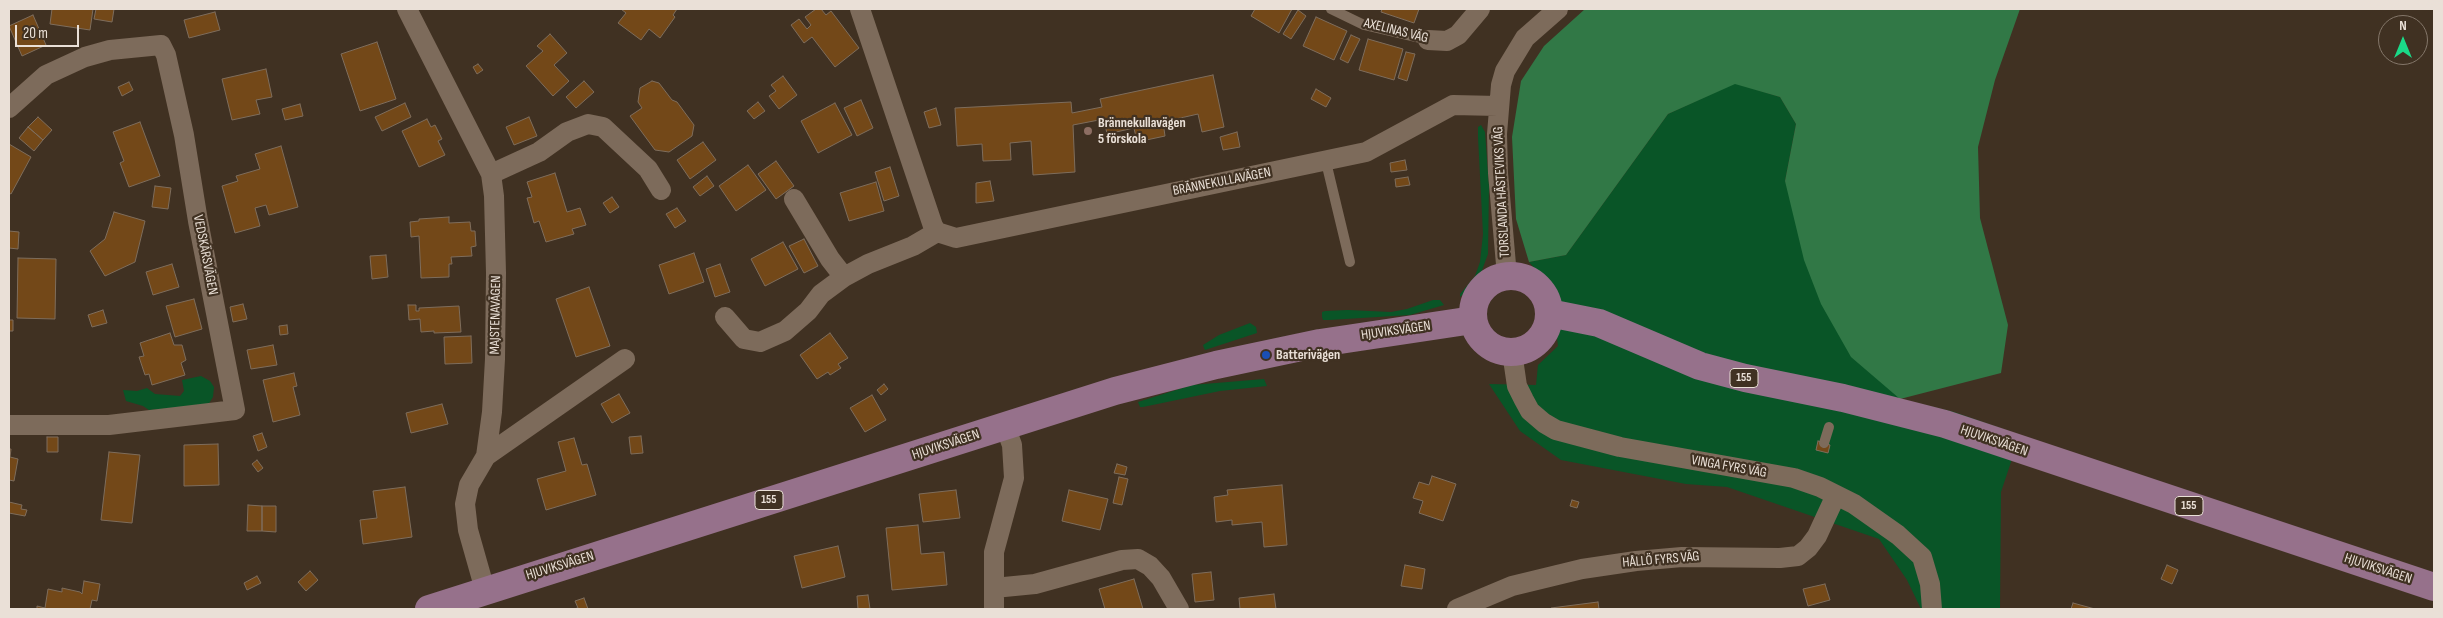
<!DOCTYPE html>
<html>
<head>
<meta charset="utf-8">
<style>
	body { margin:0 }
	#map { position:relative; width:2443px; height:618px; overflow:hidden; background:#403122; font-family:"Sofia Sans Condensed",sans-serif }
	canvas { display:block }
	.frame { position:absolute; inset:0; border:10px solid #eae0d7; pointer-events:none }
	.north { position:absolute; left:2378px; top:15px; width:50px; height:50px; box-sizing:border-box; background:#403122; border:1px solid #84776a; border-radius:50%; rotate:0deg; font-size:14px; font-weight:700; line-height:20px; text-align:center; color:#eae0d7 }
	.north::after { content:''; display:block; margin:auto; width:18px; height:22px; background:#1ad988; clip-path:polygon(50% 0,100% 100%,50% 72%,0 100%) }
	.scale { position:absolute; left:15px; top:25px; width:64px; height:22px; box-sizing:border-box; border:2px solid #eae0d7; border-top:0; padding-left:6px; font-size:15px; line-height:18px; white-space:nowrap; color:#eae0d7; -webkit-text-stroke:4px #403122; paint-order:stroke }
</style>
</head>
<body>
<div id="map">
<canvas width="2443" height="618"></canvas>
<div class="frame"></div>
<div class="north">N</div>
<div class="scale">20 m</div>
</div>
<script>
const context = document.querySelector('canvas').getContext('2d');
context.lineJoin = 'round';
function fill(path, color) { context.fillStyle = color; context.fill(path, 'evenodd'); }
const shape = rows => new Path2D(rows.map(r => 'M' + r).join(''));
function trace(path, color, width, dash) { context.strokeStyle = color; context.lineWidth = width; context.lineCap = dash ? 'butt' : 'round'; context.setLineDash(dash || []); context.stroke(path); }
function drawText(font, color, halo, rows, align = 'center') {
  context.font = font + ' "Sofia Sans Condensed",sans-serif'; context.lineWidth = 4.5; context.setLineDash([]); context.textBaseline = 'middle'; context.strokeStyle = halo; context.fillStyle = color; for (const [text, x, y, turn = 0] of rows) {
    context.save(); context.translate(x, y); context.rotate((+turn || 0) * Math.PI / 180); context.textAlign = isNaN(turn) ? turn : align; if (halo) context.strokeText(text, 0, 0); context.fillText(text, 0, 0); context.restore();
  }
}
fill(shape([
	[1735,83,1780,97,1796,124,1785,181,1900,399,1954,412,2020,435,2001,492,2000,609,1921,609,1907,580,1879,539,1727,487,1686,484,1561,460,1520,431,1489,384,1536,385,1538,365,1558,346,1551,287,1529,262,1566,255,1668,114],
	[1481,125,1485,132,1489,186,1488,254,1478,281,1460,297,1460,294,1475,276,1480,262,1483,234,1478,137,1478,127],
	[1433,300,1440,300,1444,305,1410,315,1329,320,1323,320,1322,317,1322,312,1325,311,1348,310,1391,312,1407,309],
	[1250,323,1256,327,1257,333,1205,350,1204,348,1203,345,1219,335],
	[201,376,210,381,214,387,213,397,208,405,149,410,143,406,126,401,123,390,137,391,147,388,155,394,180,396,184,391,182,380],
	[1264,379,1267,386,1220,391,1143,407,1140,407,1138,402,1192,385]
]), '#095527');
fill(shape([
	[1585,9,2020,9,1995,80,1978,147,1980,218,2008,325,2001,373,1900,399,1851,357,1821,304,1804,260,1785,181,1796,124,1780,97,1735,84,1668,114,1566,255,1529,262,1516,219,1512,137,1521,81,1544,46]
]), '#317846');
const building = shape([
	[52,9,93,9,90,30,50,24,52,9],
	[96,9,114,9,112,22,94,19,96,9],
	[621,9,677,9,673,15,675,17,660,38,649,29,641,40,618,23,626,13,621,9],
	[816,9,821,9,826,15,831,11,859,48,835,67,812,37,804,43,791,25,799,19,807,29,811,25,805,17,816,9],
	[1255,9,1292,9,1279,33,1251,16,1255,9],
	[1382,9,1419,9,1414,23,1381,12,1382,9],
	[1298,10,1306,16,1291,39,1283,34,1298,10],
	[215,12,220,30,189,38,184,20,215,12],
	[33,15,46,45,22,56,9,26,33,15],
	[1316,17,1347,31,1334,60,1303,46,1316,17],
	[550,34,567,53,554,65,569,81,553,96,526,66,543,51,537,46,550,34],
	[1351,35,1360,39,1348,63,1340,59,1351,35],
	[1368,39,1403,49,1394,80,1359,70,1368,39],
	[377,42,396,99,360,111,341,54,377,42],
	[1406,52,1415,54,1407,81,1398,78,1406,52],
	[478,64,483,70,477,74,473,67,478,64],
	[266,69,272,97,256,100,260,114,232,120,222,79,266,69],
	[1213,75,1224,127,1202,132,1198,114,1163,122,1165,136,1137,142,1134,128,1107,134,1104,119,1073,125,1075,172,1033,175,1031,141,1010,143,1011,160,983,161,982,144,957,146,955,108,1071,102,1072,113,1102,107,1100,99,1213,75],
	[783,76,797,95,779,109,769,96,776,91,771,85,783,76],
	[584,81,594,92,576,108,566,97,584,81],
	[652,81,659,83,672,100,677,102,694,125,692,136,669,152,655,150,630,116,642,108,638,102,640,88,652,81],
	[129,82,133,90,122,96,118,87,129,82],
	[1316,89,1331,98,1326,107,1311,99,1316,89],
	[861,100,873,128,857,136,844,108,861,100],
	[758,102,765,111,754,119,747,111,758,102],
	[405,103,411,117,382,131,375,117,405,103],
	[835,103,852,135,818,153,801,121,835,103],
	[300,104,303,116,285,120,282,109,300,104],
	[936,108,941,125,929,128,924,112,936,108],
	[38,117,52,130,43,140,28,127,38,117],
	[529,117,537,136,514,145,506,127,529,117],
	[427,119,431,127,435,125,442,139,438,141,445,155,419,167,402,131,427,119],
	[140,122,160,176,129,187,120,163,124,161,113,132,140,122],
	[28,127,43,140,34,151,19,138,28,127],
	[1237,132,1240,147,1223,150,1220,137,1237,132],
	[703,142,716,160,690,179,677,160,703,142],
	[9,144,31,157,11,194,9,193,9,144],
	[281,146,298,207,269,215,266,205,255,208,260,226,235,233,222,186,238,181,236,176,260,169,255,154,281,146],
	[1405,160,1407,170,1391,172,1390,163,1405,160],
	[776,161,794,186,776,199,758,174,776,161],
	[748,165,766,190,736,211,719,186,748,165],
	[890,167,899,196,884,201,875,172,890,167],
	[555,173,567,212,580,208,586,225,572,229,574,234,546,242,539,221,534,223,527,198,532,197,527,182,555,173],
	[707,176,714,186,700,196,693,187,707,176],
	[1408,177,1410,185,1396,187,1395,179,1408,177],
	[990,181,994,201,976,203,976,183,990,181],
	[876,182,884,211,849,221,840,193,876,182],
	[155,186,171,188,168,209,152,207,155,186],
	[612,197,619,207,610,213,603,203,612,197],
	[677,208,686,221,675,228,666,214,677,208],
	[114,212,145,221,135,262,105,276,90,251,105,239,114,212],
	[449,217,449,223,470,222,471,231,475,231,476,246,471,247,472,256,451,257,452,264,449,264,449,277,421,278,419,236,411,237,410,222,419,221,419,219,449,217],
	[9,231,19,232,18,249,9,248,9,231],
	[804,239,818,266,804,273,789,246,804,239],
	[783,242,798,269,765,286,751,259,783,242],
	[694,253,704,282,669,294,659,265,694,253],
	[386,255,388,277,372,279,370,256,386,255],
	[18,258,56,259,55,319,17,318,18,258],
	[172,264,179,287,153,295,146,272,172,264],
	[720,264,730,292,715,297,706,269,720,264],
	[589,287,610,346,576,357,556,299,589,287],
	[194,299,202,329,175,337,166,306,194,299],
	[243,304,247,319,233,322,230,307,243,304],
	[408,305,416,305,416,311,419,311,419,308,459,306,461,332,434,333,434,331,421,332,420,319,409,320,408,305],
	[103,310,107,323,92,327,88,315,103,310],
	[9,320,13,320,13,331,9,331,9,320],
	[287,325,288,334,280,335,279,326,287,325],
	[170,333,174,345,182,345,186,360,181,363,185,375,152,385,149,374,145,375,139,357,144,356,140,343,170,333],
	[830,333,848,358,838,364,841,368,830,375,828,372,817,379,800,355,830,333],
	[471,336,472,363,445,364,444,337,471,336],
	[273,345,277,365,251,369,247,350,273,345],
	[294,373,297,386,293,387,300,415,273,422,263,380,294,373],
	[884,384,888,389,881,395,877,390,884,384],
	[619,394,630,413,612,423,601,404,619,394],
	[872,395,886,420,865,432,850,408,872,395],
	[442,404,448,424,411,433,406,413,442,404],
	[262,433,267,447,258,451,253,436,262,433],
	[641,436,643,453,631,454,629,437,641,436],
	[47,437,58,437,58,452,47,452,47,437],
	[574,438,582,465,587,464,596,495,546,510,537,479,566,471,558,442,574,438],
	[1818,441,1830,445,1828,453,1816,450,1818,441],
	[218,444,219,485,184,486,184,445,218,444],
	[9,449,11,449,10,457,18,459,14,481,9,480,9,449],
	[109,452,140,455,132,523,101,520,109,452],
	[257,460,263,468,258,472,252,464,257,460],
	[1117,464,1127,467,1125,475,1114,473,1117,464],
	[1432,476,1456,484,1443,521,1419,513,1423,501,1413,498,1419,482,1429,485,1432,476],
	[1119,477,1128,479,1122,505,1113,503,1119,477],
	[1282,485,1287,545,1264,547,1262,522,1232,525,1232,520,1216,522,1214,497,1228,495,1227,490,1282,485],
	[405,487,412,537,363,544,360,520,377,518,373,491,405,487],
	[956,490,960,518,923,522,919,494,956,490],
	[1069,490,1108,499,1100,530,1062,521,1069,490],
	[1572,500,1579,502,1577,508,1570,506,1572,500],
	[9,502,22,505,21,509,27,510,25,516,9,513,9,502],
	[248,505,262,506,262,531,247,531,248,505],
	[262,506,276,506,276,532,262,531,262,506],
	[918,525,921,554,944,552,947,585,892,590,886,528,918,525],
	[838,546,845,577,802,588,794,556,838,546],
	[1405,565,1425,569,1422,589,1401,586,1405,565],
	[2167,565,2178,570,2172,584,2161,579,2167,565],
	[310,571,318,580,306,591,298,582,310,571],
	[1211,572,1214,600,1195,602,1192,574,1211,572],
	[257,576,261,583,247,590,244,583,257,576],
	[1134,579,1143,609,1105,609,1099,589,1134,579],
	[84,581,100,584,97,601,92,600,90,609,37,609,37,606,45,608,48,589,62,592,62,588,80,592,82,594,84,581],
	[1825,584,1830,600,1808,606,1803,589,1825,584],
	[1274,594,1276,609,1240,609,1239,598,1274,594],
	[868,595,870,609,858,609,857,596,868,595],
	[584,598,588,609,573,609,578,608,575,601,584,598],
	[1598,602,1599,609,1551,609,1551,608,1598,602],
	[2073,603,2095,609,2071,609,2073,603]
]);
fill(building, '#734818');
trace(building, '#7e6d5c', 1);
trace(shape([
	[1331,9,1364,25,1428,40],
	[1326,162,1350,262],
	[1824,443,1829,427]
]), '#7d6b5b', 10);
trace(shape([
	[407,9,491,174],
	[860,9,933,226,937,232,956,238,1366,152,1453,105,1498,106],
	[1428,40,1447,41,1458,35,1480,9],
	[9,108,46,75,85,57,110,50,161,45,166,55,184,135,198,221,235,410,109,425,9,425],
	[794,199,830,259,844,277],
	[1507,276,1498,173,1497,134,1501,85,1505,71,1525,38,1558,9],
	[725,317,744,339,760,342,785,331,808,311,821,294,844,277,868,264,913,246,937,232],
	[1512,352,1517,386,1524,400,1530,411,1544,423,1556,430,1620,447,1794,478,1820,487,1854,504,1898,535,1922,557,1930,584,1932,609],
	[486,456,492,412,495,359,496,273,494,196,491,174,539,152,567,132,588,124,603,127,648,169,661,190],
	[994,588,1035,584,1122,560,1138,559,1150,566,1161,578,1179,609],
	[485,590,468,530,465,504,469,485,486,456,625,359],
	[994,609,994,552,1014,478,1012,445,1005,426],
	[1457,609,1512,586,1582,569,1636,561,1682,557,1780,558,1798,556,1808,548,1817,536,1836,495]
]), '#7d6b5b', 20);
trace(shape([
	'1473 314a38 38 0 1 1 76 0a38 38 0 1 1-76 0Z',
	[1549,313,1599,323,1700,366,1745,378,1843,398,1945,424,2434,587],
	[429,609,1115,391,1216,365,1320,343,1473,320]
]), '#96718b', 28);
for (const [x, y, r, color] of [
	[1088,131,5,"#8d6e63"],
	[1266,355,5,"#1a4fb4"]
]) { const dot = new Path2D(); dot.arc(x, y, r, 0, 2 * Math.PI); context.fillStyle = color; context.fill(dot); trace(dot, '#403122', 2); }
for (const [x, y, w] of [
	[1744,378,28],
	[769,500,28],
	[2189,506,28]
]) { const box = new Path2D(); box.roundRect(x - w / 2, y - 9.5, w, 19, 4); context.fillStyle = '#403122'; context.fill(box); trace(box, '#eae0d7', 1); }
drawText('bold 12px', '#eae0d7', null, [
	["155",1744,378],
	["155",769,500],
	["155",2189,506]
]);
drawText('14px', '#eae0d7', '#403122', [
	["AXELINAS VÄG",1396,31,14],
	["BRÄNNEKULLAVÄGEN",1222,182,-11],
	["TORSLANDA HÄSTEVIKS VÄG",1502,192,-93],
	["VEDSKÄRSVÄGEN",205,255,79],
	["MAJSTENAVÄGEN",496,315,-89],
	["HJUVIKSVÄGEN",1396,331,-8],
	["HJUVIKSVÄGEN",1994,441,19],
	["HJUVIKSVÄGEN",946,445,-18],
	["VINGA FYRS VÄG",1729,467,10],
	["HÅLLÖ FYRS VÄG",1661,560,-5],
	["HJUVIKSVÄGEN",560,566,-17],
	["HJUVIKSVÄGEN",2378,569,18]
]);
drawText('bold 14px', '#eae0d7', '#403122', [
	["Brännekullavägen",1098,123],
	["5 förskola",1098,139],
	["Batterivägen",1276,355]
], 'left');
</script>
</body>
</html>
